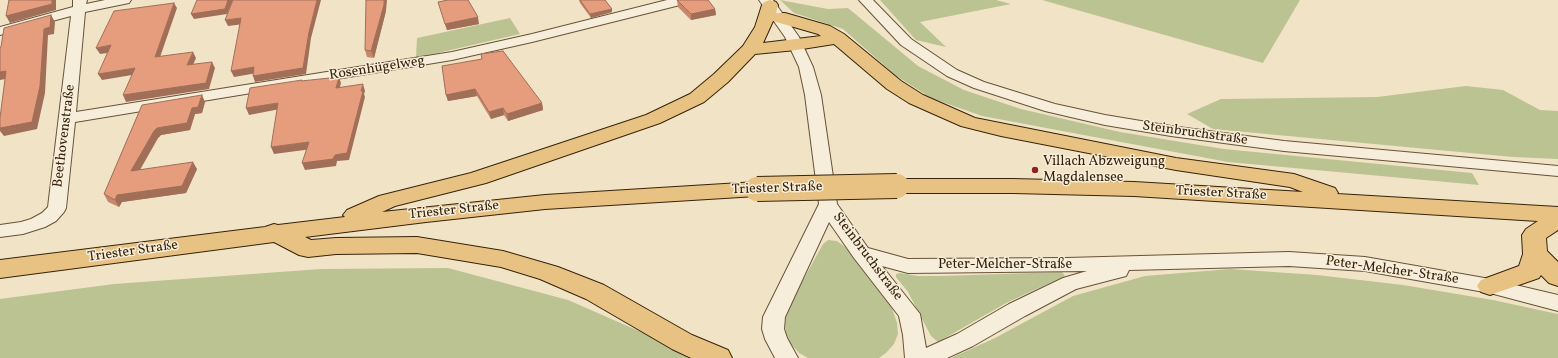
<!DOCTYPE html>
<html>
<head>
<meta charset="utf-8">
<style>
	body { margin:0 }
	canvas { display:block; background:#f1e3c6 }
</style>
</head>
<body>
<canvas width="1558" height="358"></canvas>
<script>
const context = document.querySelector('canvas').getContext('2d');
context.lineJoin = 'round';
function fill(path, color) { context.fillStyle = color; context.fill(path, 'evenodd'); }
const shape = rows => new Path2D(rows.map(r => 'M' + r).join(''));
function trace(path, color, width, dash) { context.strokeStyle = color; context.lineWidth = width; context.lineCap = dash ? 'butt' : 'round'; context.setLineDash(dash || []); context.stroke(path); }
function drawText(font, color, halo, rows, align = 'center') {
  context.font = font + ' Vollkorn,serif'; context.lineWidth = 3; context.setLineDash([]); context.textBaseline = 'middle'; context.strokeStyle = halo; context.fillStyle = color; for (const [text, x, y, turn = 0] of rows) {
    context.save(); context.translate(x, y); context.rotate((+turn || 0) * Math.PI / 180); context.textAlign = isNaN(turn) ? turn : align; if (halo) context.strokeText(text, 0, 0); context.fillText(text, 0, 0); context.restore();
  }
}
fill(shape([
	[780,0,828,9,848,8,918,66,964,90,1021,109,1120,132,1224,149,1472,173,1479,185,1228,162,982,116,931,98,895,75,843,29,794,13],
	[880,0,996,0,1011,4,920,22,946,47,916,40],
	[1042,0,1300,0,1263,63],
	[510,18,520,34,416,58,417,38],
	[1466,86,1503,90,1540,110,1558,111,1558,159,1513,157,1213,129,1187,114,1221,99,1377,97],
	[828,240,837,241,844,246,889,299,897,323,898,334,894,344,886,353,879,358,808,358,799,353,791,344,786,334,785,325,786,315,792,300,823,244],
	[448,268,568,300,680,349,697,358,0,358,0,299,114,284,321,269],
	[1230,269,1317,275,1403,285,1493,300,1558,314,1558,358,951,358,995,338,1073,296,1145,276],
	[1062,272,1065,276,1008,302,938,342,931,336,908,292,896,277,896,274,900,273,918,276,941,276]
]), '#bcc393');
const street = shape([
	[73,0,87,0,86,4,105,0,131,0,129,3,85,12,76,112,452,52,532,34,667,0,690,0,688,3,532,42,452,60,75,122,66,208,64,212,56,221,45,227,23,234,0,237,0,225,21,222,31,219,42,213,48,207,71,16,0,35,0,27,73,7,73,0],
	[759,0,773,0,799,37,813,67,821,95,837,204,868,248,908,259,1066,258,1289,252,1365,257,1490,279,1558,295,1558,311,1490,293,1365,271,1289,266,1129,270,1126,276,1076,289,1025,316,973,346,947,358,905,358,903,335,899,316,854,258,829,222,785,317,784,329,787,338,798,358,775,358,765,339,762,329,763,317,819,204,805,95,799,67,785,37,759,0],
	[882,266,908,273,1087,271,1063,278,1009,304,957,334,926,348,920,314,882,266],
	[859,0,873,0,911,39,957,70,984,82,1055,104,1105,115,1171,126,1284,141,1558,166,1558,176,1284,151,1171,136,1105,125,1045,111,974,88,947,76,901,45,859,0]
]);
const primary = shape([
	[770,0,776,2,778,5,776,13,785,13,830,26,844,34,901,81,923,95,975,118,1176,158,1294,174,1335,188,1338,193,1337,194,1558,207,1558,230,1546,238,1547,251,1558,262,1558,286,1549,283,1541,275,1539,278,1490,295,1481,292,1477,286,1481,280,1519,266,1523,254,1522,235,1526,229,1538,221,1134,196,1013,193,897,193,889,191,886,186,889,181,897,179,1013,179,1134,182,1303,192,1290,187,1176,170,1001,136,961,126,909,103,887,89,834,44,796,50,755,54,728,82,704,102,660,123,486,183,395,206,382,212,545,195,757,182,765,184,768,189,765,194,757,196,545,209,426,222,305,237,311,240,336,238,417,237,503,251,558,267,604,285,692,335,728,350,732,358,691,358,672,349,586,299,540,279,501,267,417,253,336,254,308,257,299,255,274,242,0,278,0,260,265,227,274,224,278,225,345,217,343,215,347,210,379,196,471,173,646,115,690,94,714,74,743,46,755,27,762,5,764,2,770,0],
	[773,21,818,34,821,36,763,43,773,21]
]);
trace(street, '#665339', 2);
trace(primary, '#37230a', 2);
fill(street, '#f6edda');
fill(primary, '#e8c283');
const primaryBridge = shape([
	[757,189,897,186]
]);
trace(primaryBridge, '#37230a', 26, []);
trace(primaryBridge, '#e8c283', 24);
fill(shape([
	[579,0,605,0,612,9,612,12,591,18,580,3],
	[677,0,715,9,716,15,691,20,678,7],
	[438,2,479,24,447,30],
	[386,11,374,58,367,57,365,50],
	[442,66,542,103,543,110,508,121,504,115,491,119,477,96,448,101,446,95],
	[205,102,202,113,195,114,190,130,161,135,158,138,140,170,197,169,186,193,122,202,119,207,108,202,104,194,142,105]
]), '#c6876c');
fill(shape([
	[52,0,56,0,56,10,10,23,6,16],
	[228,0,233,0,227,14,194,19,191,14],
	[317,0,321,0,311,38,306,74,255,82,253,76,309,32],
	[384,0,387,0,386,11,374,58,371,51],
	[174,3,177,8,158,63,155,57],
	[612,9,612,12,591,18,590,14],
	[715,9,716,15,691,20,691,14],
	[51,15,55,22,54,34,48,35,45,93,37,129,4,136,0,131,0,128,44,29],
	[478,17,479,24,447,30,445,24],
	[241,18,244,24,228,26,225,20],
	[111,45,115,52,100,54,96,48],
	[193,52,196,58,190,72,187,65],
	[212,62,215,68,209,89,126,102,123,95],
	[254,67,257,73,234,77,231,71],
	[135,68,138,74,102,80,98,74],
	[6,71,11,78,0,80,0,72],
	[339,77,341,83,338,94,336,88],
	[363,84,365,91,364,94,365,97,349,160,337,161,336,166,305,170,302,163,335,155,361,91],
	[475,89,477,96,448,101,446,95],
	[202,95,205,102,202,113,195,114,190,130,161,135,158,138,135,178,131,171,154,131,157,128,192,108],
	[278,103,280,109,249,115,246,108],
	[542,103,543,110,508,121,507,114],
	[503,108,504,115,491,119,489,112],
	[309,142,312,149,274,154,271,147],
	[193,162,197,169,186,193,122,202,119,207,115,200,117,195]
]), '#a16e58');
const building = shape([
	[9,0,52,0,52,4,6,16,9,0],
	[197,0,228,0,225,9,191,14,197,0],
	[233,0,317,0,309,32,303,68,253,76,254,67,231,71,241,18,225,20,233,0],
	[366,0,384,0,384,5,371,51,365,50,366,0],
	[448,0,468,0,478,17,445,24,438,2,448,0],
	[580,0,605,0,612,9,590,14,580,0],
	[677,0,708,0,715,9,691,14,677,0],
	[174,3,155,57,193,52,187,65,212,62,206,83,123,95,135,68,98,74,111,45,96,48,114,11,174,3],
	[51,15,50,27,44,29,40,86,32,122,0,128,0,118,6,71,0,72,0,47,1,47,4,28,51,15],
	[503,51,542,103,507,114,503,108,489,112,475,89,446,95,442,66,482,59,481,54,503,51],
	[339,77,336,88,363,84,361,91,363,91,347,153,335,155,333,159,302,163,309,142,271,147,278,103,246,108,250,88,302,80,301,81,339,77],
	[202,95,198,107,192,108,187,123,157,128,154,131,131,171,193,162,182,186,117,195,115,200,104,194,142,105,202,95]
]);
fill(building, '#e69d7e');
trace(building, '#a16e58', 1);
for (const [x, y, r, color] of [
	[1035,170,4,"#8f2418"]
]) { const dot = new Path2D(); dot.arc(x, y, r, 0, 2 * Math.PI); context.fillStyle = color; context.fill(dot); trace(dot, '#f6edda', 1.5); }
drawText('14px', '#37230a', '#f6edda', [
	["Rosenhügelweg",377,69,-9],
	["Steinbruchstraße",1195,134,8],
	["Beethovenstraße",65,136,-83],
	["Triester Straße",777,189,-2],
	["Triester Straße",1221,194,3],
	["Triester Straße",454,211,-6],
	["Triester Straße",133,252,-8],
	["Steinbruchstraße",867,257,53],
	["Peter-Melcher-Straße",1005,265],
	["Peter-Melcher-Straße",1392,271,8]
]);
drawText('14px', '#37230a', '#f6edda', [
	["Villach Abzweigung",1043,162],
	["Magdalensee",1043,178]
], 'left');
</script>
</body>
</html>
